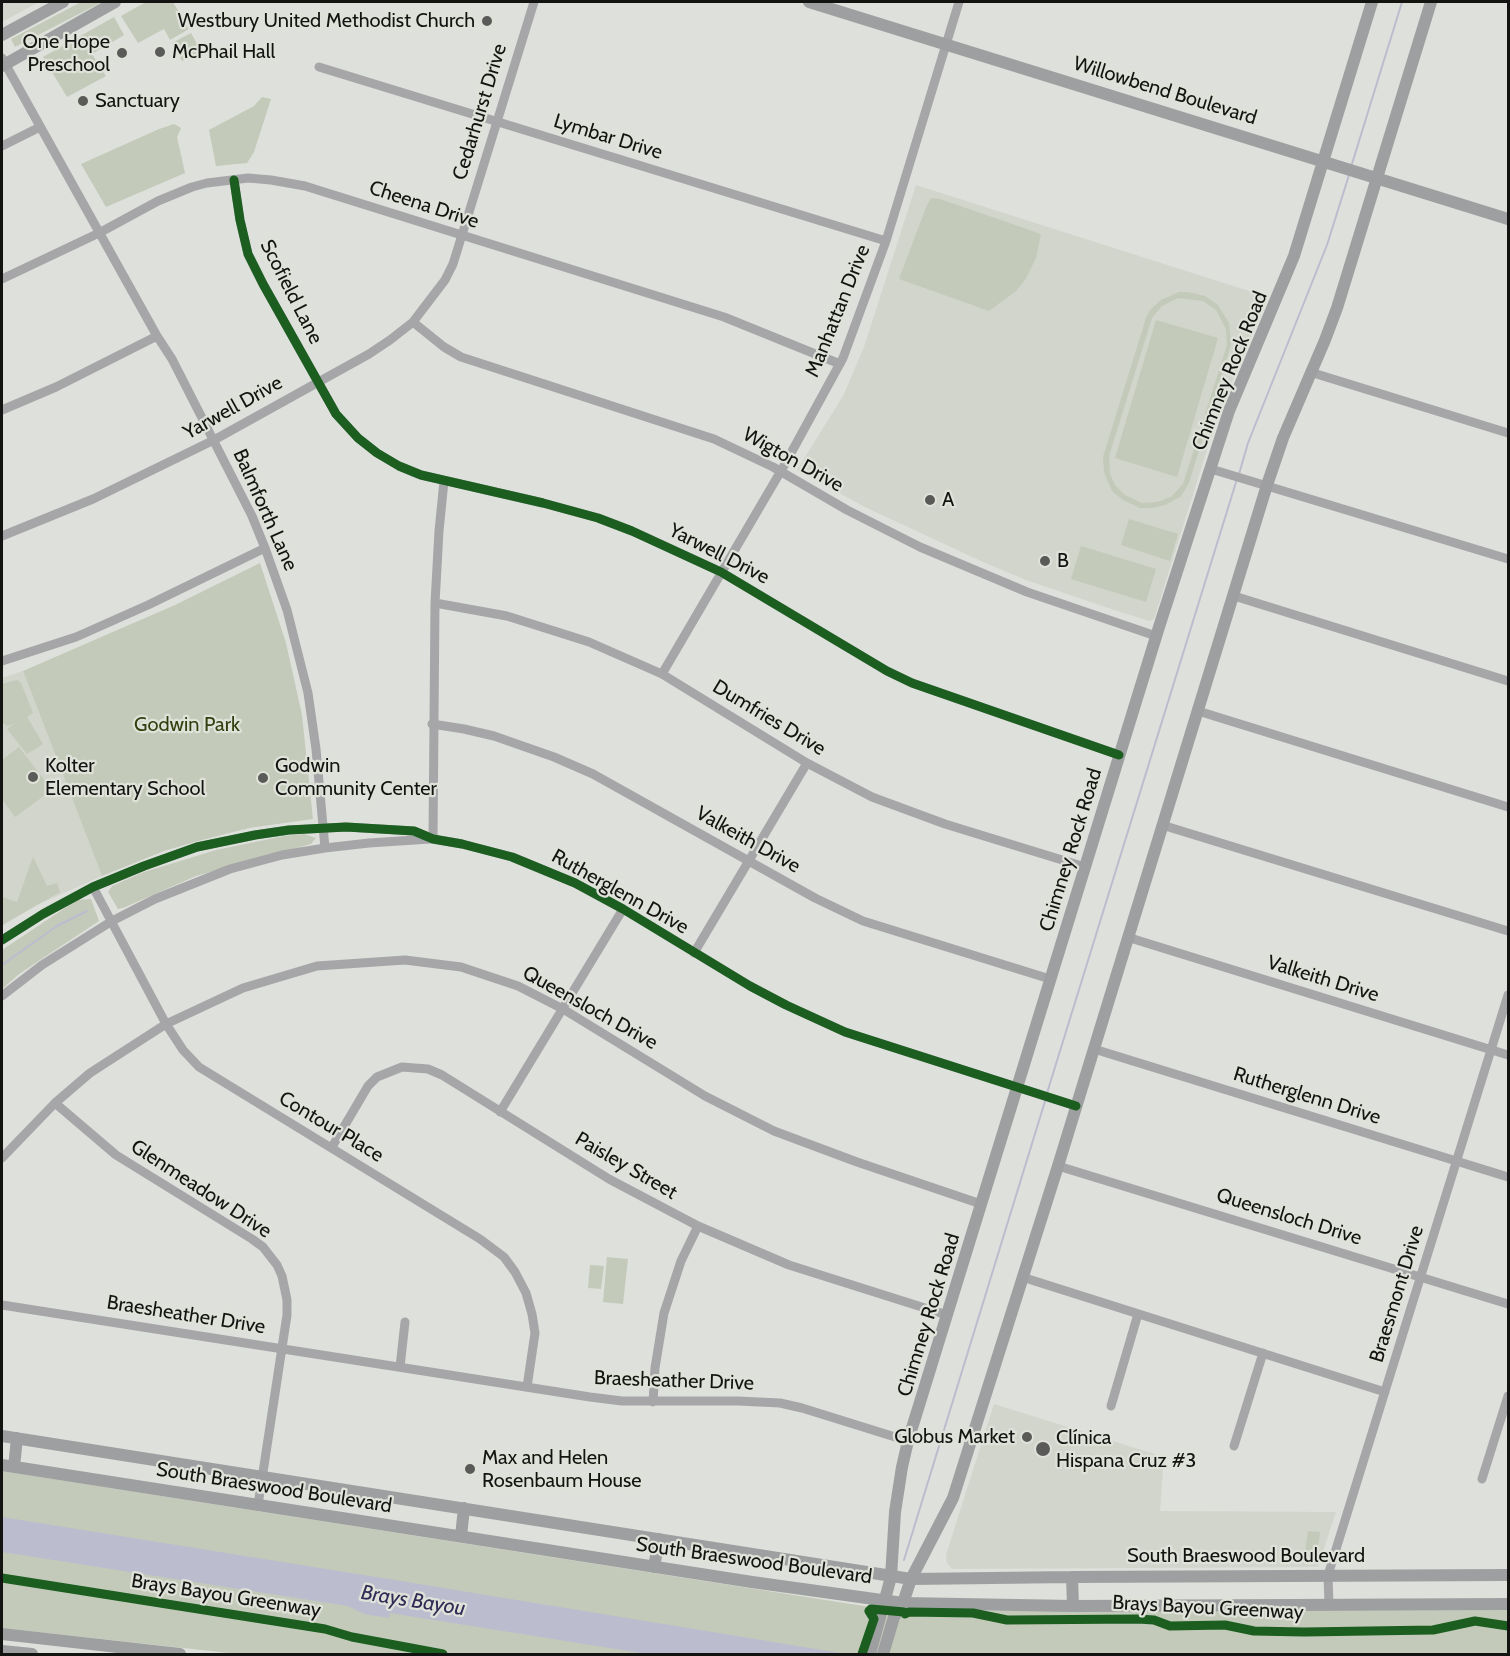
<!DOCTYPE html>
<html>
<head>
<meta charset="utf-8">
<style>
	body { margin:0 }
	#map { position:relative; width:1510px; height:1656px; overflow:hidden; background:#dee0db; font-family:Cabin,sans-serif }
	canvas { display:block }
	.frame { position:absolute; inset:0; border:3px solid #131411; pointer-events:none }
</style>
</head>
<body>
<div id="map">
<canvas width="1510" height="1656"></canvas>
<div class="frame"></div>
</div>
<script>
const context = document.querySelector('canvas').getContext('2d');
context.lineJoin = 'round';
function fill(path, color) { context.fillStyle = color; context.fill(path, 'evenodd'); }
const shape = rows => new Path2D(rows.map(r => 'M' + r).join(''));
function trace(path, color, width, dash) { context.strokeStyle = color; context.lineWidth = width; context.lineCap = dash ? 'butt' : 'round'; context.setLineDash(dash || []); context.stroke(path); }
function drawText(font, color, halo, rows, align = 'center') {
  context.font = font + ' Cabin,sans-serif'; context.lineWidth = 4.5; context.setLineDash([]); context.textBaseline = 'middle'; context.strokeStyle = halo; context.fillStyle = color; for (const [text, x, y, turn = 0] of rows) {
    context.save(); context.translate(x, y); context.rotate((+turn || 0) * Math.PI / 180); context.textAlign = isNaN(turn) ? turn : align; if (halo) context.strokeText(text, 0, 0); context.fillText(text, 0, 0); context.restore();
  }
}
fill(shape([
	[2,2,39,2,2,22],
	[916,185,1268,297,1226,396,1206,453,1154,619,1149,621,1108,608,1026,580,983,562,865,507,797,470,843,396,864,347],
	[23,671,102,876,37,905,2,926,2,678],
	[994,1404,1164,1457,1160,1511,1336,1512,1318,1567,952,1569,947,1563,946,1555]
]), '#d1d5cb');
fill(shape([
	[81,2,102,2,15,47,11,39],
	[146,2,173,2,189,29,170,40,164,29,138,43,121,16],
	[114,17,124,35,92,54,106,76,67,97,43,57],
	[191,33,201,51,182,61,172,43],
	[262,97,271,99,254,152,247,163,216,166,209,130,254,106],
	[174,124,181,128,177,137,185,173,106,207,81,164,159,129],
	[931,198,940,199,1041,234,1036,258,1025,280,1016,291,989,311,899,279,927,205],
	[1179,292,1187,292,1205,296,1218,305,1229,323,1231,345,1189,483,1185,490,1180,497,1165,505,1152,508,1140,508,1123,500,1112,491,1104,472,1103,457,1146,318,1150,310,1161,300],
	[1178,298,1203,301,1216,310,1226,329,1227,345,1183,484,1171,497,1157,502,1142,503,1125,495,1115,485,1110,474,1109,456,1152,318,1162,306],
	[1156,320,1218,338,1177,477,1115,458],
	[1129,519,1178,534,1170,561,1121,545],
	[1081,546,1156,569,1146,602,1071,579],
	[260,563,286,643,302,715,313,819,249,828,198,841,164,851,102,876,23,671,175,605],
	[17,680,21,683,33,713,27,717,43,744,27,754,7,729,15,723,8,726,2,723,2,684],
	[19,747,52,790,15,817,2,799,2,760],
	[304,834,316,838,311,844,196,876,123,908,118,909,108,892,112,886,144,872,216,850,284,836],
	[33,857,47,886,57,883,60,892,2,925,2,897,17,902],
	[91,899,99,921,19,974,2,989,2,950,77,900],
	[607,1257,628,1259,623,1304,603,1302],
	[590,1265,604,1266,601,1289,588,1288],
	[2,1471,870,1607,933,1611,1508,1610,1508,1654,238,1654,2,1628],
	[1308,1531,1320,1532,1317,1556,1305,1554]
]), '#c4cab9');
fill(shape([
	[2,1517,370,1576,847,1654,647,1654,390,1613,389,1618,364,1614,348,1606,2,1552]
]), '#bcbccf');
trace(shape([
	[1351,167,1402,2],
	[1239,474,1248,443,1327,245,1349,175],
	[2,965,57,926,87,911],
	[1047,1093,1237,479],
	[904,1560,1046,1098]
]), '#bcbccf', 2);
trace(shape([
	[2,58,157,336,172,359,252,516,265,548,287,610,308,693,316,749,325,848],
	[319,67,886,241],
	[2,146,40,127],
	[234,180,240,220,248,254,263,284,336,414,358,438,377,453,399,466,421,475,543,503,598,518,632,531,721,572,887,671,912,683,1119,755],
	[2,279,99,233,158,201,192,187,207,183,248,178,271,180,305,186,724,317,840,364],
	[413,322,444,347,461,357,714,439,773,467,847,510,920,547,1027,592,1156,636],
	[1310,372,1508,433],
	[2,410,56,387,157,336],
	[1211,469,1508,559],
	[2,536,93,499,214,440,369,354,390,340,413,322,445,280,453,264,534,2],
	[1234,596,1508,681],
	[435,603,507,616,589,642,662,674,807,763,872,797,945,824,1085,867],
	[2,661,76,637,148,605,265,548],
	[662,674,785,464,843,358,886,241,959,2],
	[1198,711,1508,807],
	[432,724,464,729,494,736,554,757,593,774,815,898,863,921,1050,979],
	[1162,825,1508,931],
	[433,839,435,603,439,531,444,481],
	[93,887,166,1024,183,1050,199,1067,480,1239,504,1257,515,1272,526,1293,532,1314,535,1333,527,1387],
	[1127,937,1508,1055],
	[2,940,43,914,93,887,144,866,197,847,255,835,289,830,346,827,414,831,433,839,462,844,512,857,575,883,623,909,750,986,786,1005,845,1032,1076,1106],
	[694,953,807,763],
	[2,996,42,965,112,921,155,899,230,869,282,855,325,848,369,843,430,839],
	[1094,1049,1508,1177],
	[55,1103,116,1155,252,1239,263,1247,277,1265,282,1276,287,1300,287,1315,258,1505],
	[500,1112,623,909],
	[332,1147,368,1086,377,1077,402,1067,428,1069,442,1075,609,1179,698,1226,789,1265,947,1315],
	[2,1158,55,1103,90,1073,166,1024,243,988,317,966,405,960,461,967,518,986,563,1009,705,1096,774,1131,857,1162,981,1204],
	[1058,1166,1508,1304],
	[1022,1277,1385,1392],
	[2,1305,590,1397,622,1401,738,1401,780,1403,802,1408,908,1441],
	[400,1367,405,1322],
	[653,1402,655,1368,664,1313,681,1261,698,1226],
	[1111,1406,1138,1314],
	[1234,1446,1263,1353],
	[1482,1479,1508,1396],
	[1329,1605,1328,1575,1508,995]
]), '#a6a6a9', 9);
trace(shape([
	[809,2,1508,219],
	[2,35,63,2],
	[2,66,115,2],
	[2,1436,911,1579,1072,1577,1508,1575],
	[2,1465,752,1582,903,1603,1073,1606,1508,1604],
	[14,1467,17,1438],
	[461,1536,464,1508],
	[654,1567,659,1539],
	[1072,1577,1073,1606],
	[2,1634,180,1654],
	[2,1651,32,1654],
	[870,1654,891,1577,895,1512,902,1467,908,1441,1159,627,1229,411,1294,256,1372,2],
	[883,1654,894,1617,903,1603,911,1579,953,1498,1058,1166,1267,485,1283,438,1325,340,1337,308,1431,2]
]), '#9e9fa0', 12);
trace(shape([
	[234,180,240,220,248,254,263,284,336,414,358,438,377,453,399,466,421,475,543,503,598,518,632,531,721,572,887,671,912,683,1119,755],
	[2,940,43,914,93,887,144,866,197,847,255,835,289,830,346,827,414,831,433,839,462,844,512,857,575,883,623,909,750,986,786,1005,845,1032,1076,1106],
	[2,1578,325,1629,352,1637,443,1654],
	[862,1654,874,1619,869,1611,871,1609,904,1612,905,1614,909,1612,973,1613,1007,1620,1138,1619,1154,1620,1170,1626,1225,1625,1254,1631,1304,1632,1433,1630,1475,1621,1508,1626]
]), '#1b5e20', 9);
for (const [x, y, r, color] of [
	[487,21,6,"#5a5b58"],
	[160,52,6,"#5a5b58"],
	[122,53,6,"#5a5b58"],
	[83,101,6,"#5a5b58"],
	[930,500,6,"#5a5b58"],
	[1045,561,6,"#5a5b58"],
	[33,777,6,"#5a5b58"],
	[263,778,6,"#5a5b58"],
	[1027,1437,6,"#5a5b58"],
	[1043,1449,8,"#5a5b58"],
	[470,1469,6,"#5a5b58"]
]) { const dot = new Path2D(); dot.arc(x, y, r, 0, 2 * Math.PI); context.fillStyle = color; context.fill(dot); trace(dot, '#dfe2d9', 2); }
drawText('20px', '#131411', '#dfe2d9', [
	["Westbury United Methodist Church",475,21,"right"],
	["One Hope",110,42,"right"],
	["Preschool",110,65,"right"],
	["McPhail Hall",172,52],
	["Sanctuary",95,101],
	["A",942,500],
	["B",1057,561],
	["Kolter",45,766],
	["Elementary School",45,789],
	["Godwin",275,766],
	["Community Center",275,789],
	["Globus Market",1015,1437,"right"],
	["Clínica",1056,1438],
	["Hispana Cruz #3",1056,1461],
	["Max and Helen",482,1458],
	["Rosenbaum House",482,1481]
], 'left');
drawText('20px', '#131411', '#dfe2d9', [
	["Willowbend Boulevard",1165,91,17],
	["Cedarhurst Drive",480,112,-73],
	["Lymbar Drive",608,137,17],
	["Cheena Drive",424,205,18],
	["Scofield Lane",291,292,63],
	["Manhattan Drive",838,311,-68],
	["Chimney Rock Road",1230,371,-68],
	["Yarwell Drive",233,408,-29],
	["Wigton Drive",793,460,29],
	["Balmforth Lane",265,510,66],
	["Yarwell Drive",719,554,27],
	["Dumfries Drive",769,718,31],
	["Valkeith Drive",748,840,29],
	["Chimney Rock Road",1071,850,-73],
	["Rutherglenn Drive",620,892,29],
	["Valkeith Drive",1323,979,17],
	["Queensloch Drive",590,1008,29],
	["Rutherglenn Drive",1307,1096,17],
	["Contour Place",331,1127,31],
	["Paisley Street",626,1166,30],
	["Glenmeadow Drive",201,1189,33],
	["Queensloch Drive",1289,1217,17],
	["Braesmont Drive",1397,1294,-73],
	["Braesheather Drive",186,1315,9],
	["Chimney Rock Road",929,1315,-73],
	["Braesheather Drive",674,1381,2],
	["South Braeswood Boulevard",274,1488,9],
	["South Braeswood Boulevard",1246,1556],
	["South Braeswood Boulevard",754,1561,8],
	["Brays Bayou Greenway",226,1596,9],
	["Brays Bayou Greenway",1208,1608,3]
]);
drawText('20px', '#323f0f', '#dfe2d9', [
	["Godwin Park",187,725]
]);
drawText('italic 21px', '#312b55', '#dfe2d9', [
	["Brays Bayou",413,1601,9]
]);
</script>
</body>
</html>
